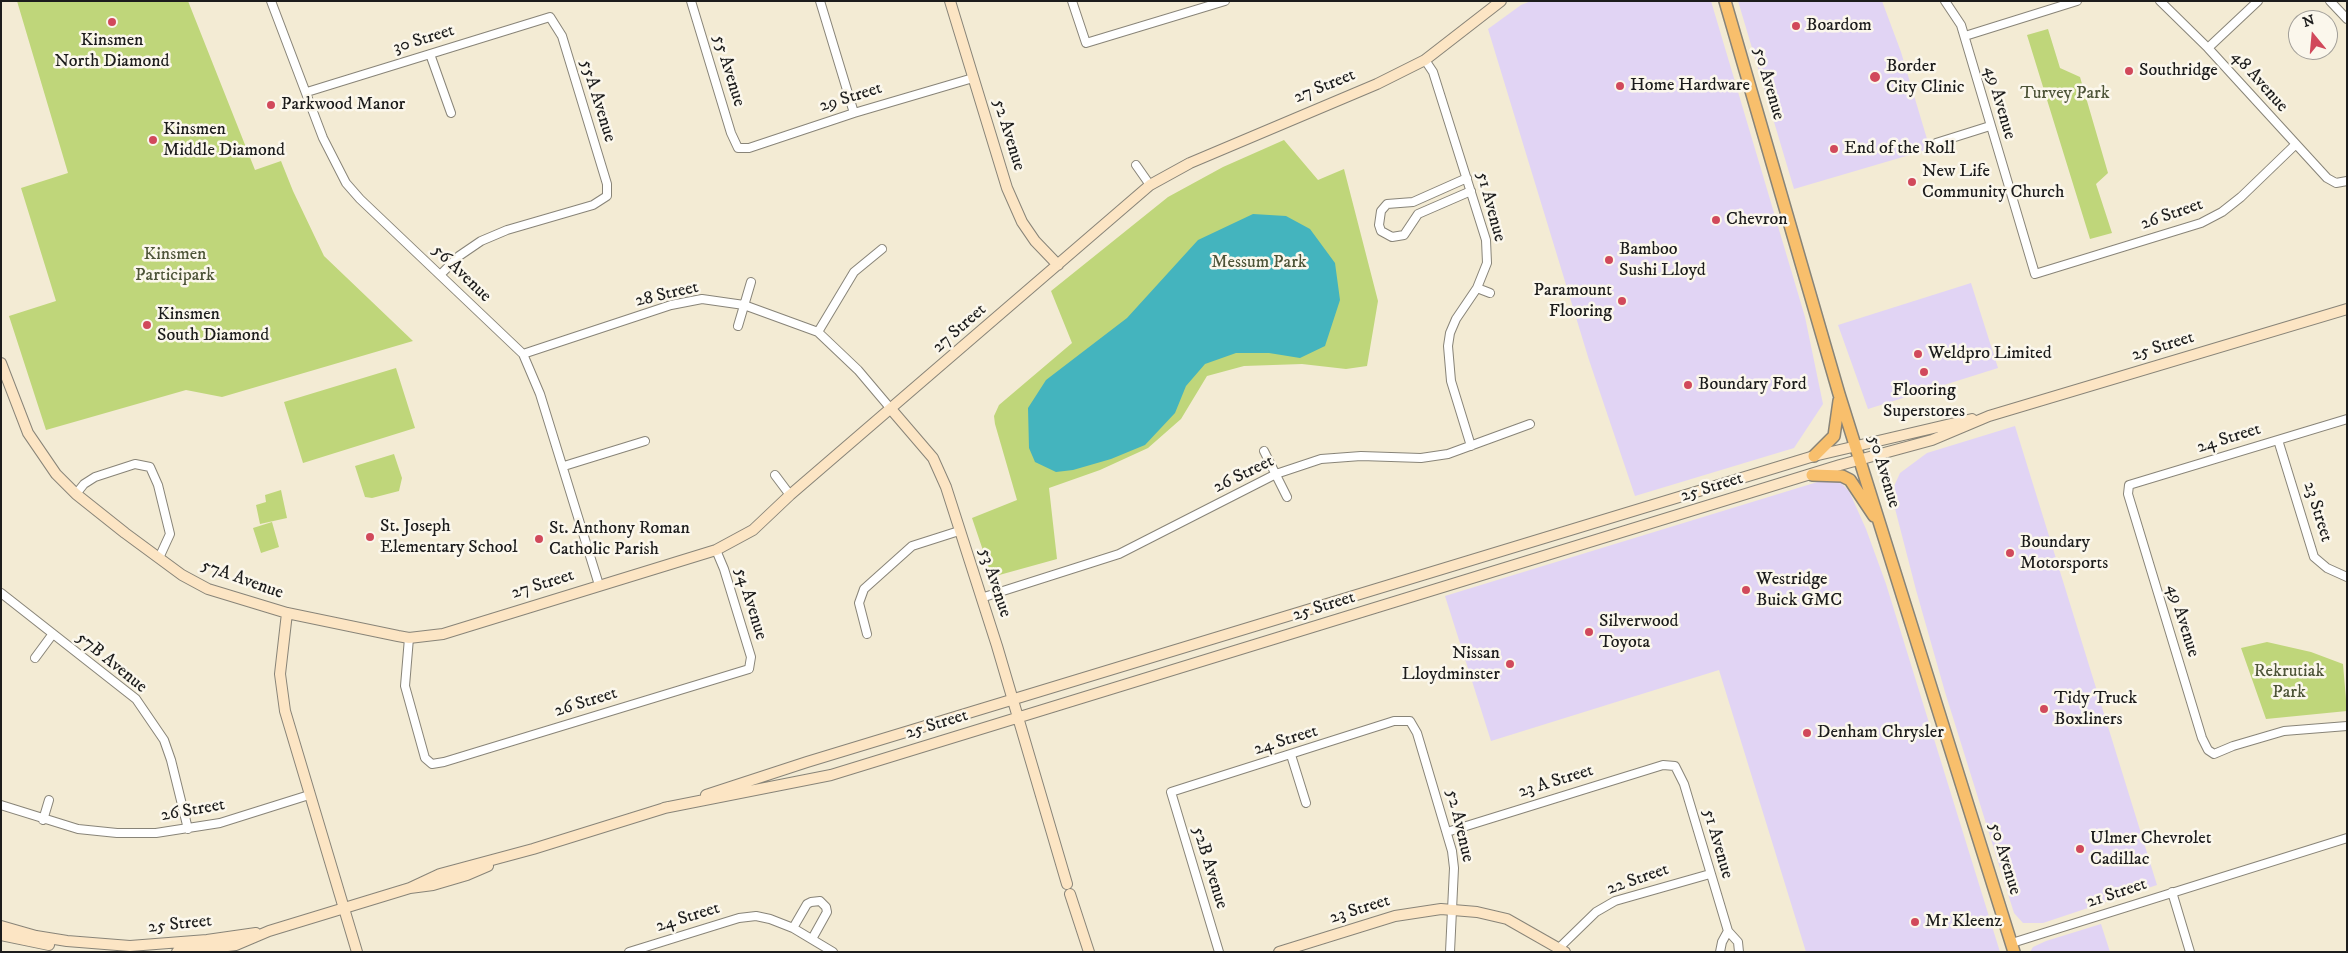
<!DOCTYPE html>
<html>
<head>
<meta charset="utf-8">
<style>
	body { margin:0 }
	#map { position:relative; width:2348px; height:953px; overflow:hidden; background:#f3ebd4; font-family:"IM FELL DW Pica",serif }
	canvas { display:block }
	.frame { position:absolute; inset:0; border:2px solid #1c1c1c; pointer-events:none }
	.north { position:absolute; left:2288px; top:10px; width:50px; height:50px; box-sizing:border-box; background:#fbf7ec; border:1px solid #a29f99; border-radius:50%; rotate:343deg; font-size:14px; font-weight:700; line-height:20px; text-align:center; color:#1c1c1c }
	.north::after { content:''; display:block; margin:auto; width:18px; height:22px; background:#d1495b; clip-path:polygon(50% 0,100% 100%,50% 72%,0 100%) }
</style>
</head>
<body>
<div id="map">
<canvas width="2348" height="953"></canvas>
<div class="frame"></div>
<div class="north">N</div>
</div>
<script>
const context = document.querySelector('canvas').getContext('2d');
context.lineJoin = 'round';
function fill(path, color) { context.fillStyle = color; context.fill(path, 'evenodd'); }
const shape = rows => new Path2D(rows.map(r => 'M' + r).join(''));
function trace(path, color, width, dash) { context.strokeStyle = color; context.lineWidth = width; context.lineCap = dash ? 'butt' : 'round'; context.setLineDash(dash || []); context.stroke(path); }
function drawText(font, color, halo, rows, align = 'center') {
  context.font = font + ' "IM FELL DW Pica",serif'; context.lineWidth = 5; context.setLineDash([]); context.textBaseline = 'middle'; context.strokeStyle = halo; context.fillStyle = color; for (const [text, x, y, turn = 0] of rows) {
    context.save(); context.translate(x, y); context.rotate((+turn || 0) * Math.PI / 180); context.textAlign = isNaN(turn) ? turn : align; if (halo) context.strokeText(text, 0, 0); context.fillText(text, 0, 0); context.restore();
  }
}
fill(shape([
	[1531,1,1711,1,1805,317,1823,404,1794,448,1635,496,1589,360,1488,29,1521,5],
	[1738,1,1882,1,1901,52,1930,149,1794,189],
	[1971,283,1998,368,1868,409,1838,325],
	[2015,426,2157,885,2043,923,2023,923,2014,913,1945,692,1916,590,1891,493,1900,473,1927,453],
	[1824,480,1833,480,1841,483,1849,491,1866,529,1886,584,2000,952,1806,952,1719,670,1491,741,1445,596],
	[2101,924,2110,952,2030,952,2033,947,2046,941]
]), '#e1d4f4');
fill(shape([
	[17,1,188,1,255,170,281,161,293,191,324,256,413,341,222,397,186,390,46,430,9,316,56,301,21,188,68,173],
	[2048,29,2060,68,2080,77,2108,173,2096,184,2112,233,2090,239,2027,35],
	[1284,140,1318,180,1344,169,1378,301,1367,366,1346,369,1302,364,1244,366,1207,376,1181,419,1148,448,1100,470,1049,488,1057,559,992,577,972,518,1017,500,995,424,994,416,999,405,1072,343,1051,291,1168,197,1223,167],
	[396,368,415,428,303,463,284,402],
	[394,454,402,478,399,491,372,498,365,497,355,466],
	[281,490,287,518,260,524,256,505,266,502,265,495],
	[272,522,279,547,261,553,253,528],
	[2267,642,2311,652,2343,664,2347,711,2266,719,2241,648]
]), '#bfd67a');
fill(shape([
	[1253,214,1286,216,1310,229,1335,263,1340,300,1325,346,1300,358,1269,353,1236,353,1205,364,1186,386,1175,413,1145,445,1111,459,1073,470,1056,472,1035,462,1029,448,1028,408,1046,380,1127,318,1198,240]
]), '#44b4be');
const street = shape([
	[271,1,323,138,346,183,360,199,523,354,540,394,599,585],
	[691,1,731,133,738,148,749,148,854,113,973,78],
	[820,1,854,113],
	[1072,1,1086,43,1225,1],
	[1945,1,1961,25,2035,274,2201,223,2222,212,2241,197,2296,144],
	[2160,1,2208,48,2327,178,2336,183,2347,181],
	[2330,1,2347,19],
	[1965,36,2077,1],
	[2208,48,2258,1],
	[430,54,451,113],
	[1425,60,1433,72,1486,240,1487,263,1477,288,1456,319,1450,333,1448,346,1451,381,1471,446],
	[307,92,550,17,562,36,607,184,607,196,593,205,507,230,481,241,459,256,441,274],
	[1936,143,1990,126],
	[1136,165,1150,185],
	[1467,178,1413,202,1387,204,1381,211,1379,225,1381,231,1392,237,1404,235,1418,214,1471,191],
	[1477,288,1490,293],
	[738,326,751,282],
	[818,332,854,272,882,249],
	[523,354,671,305,702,299,744,305,818,332,858,370,891,409],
	[2347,419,2129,485,2128,494,2202,738,2208,750,2214,754,2233,746,2284,731,2347,726],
	[2278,440,2314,557,2327,568,2347,577],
	[1264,451,1287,497],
	[564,466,645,441],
	[775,475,790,495],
	[76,494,84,484,95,477,135,464,150,467,158,485,170,534,159,558],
	[1,593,136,699,164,740,171,760,188,829],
	[981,598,1119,554,1276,474,1321,459,1361,456,1421,458,1448,454,1530,424],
	[867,634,859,603,864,589,912,546,959,531],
	[409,638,405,686,425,758,432,764,444,762,749,669,751,657,724,569,716,550],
	[35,658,52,635],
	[1291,755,1306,803],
	[1,805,78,829,117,833,156,833,220,823,309,795],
	[43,820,49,800],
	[1447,832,1663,765,1675,766,1684,784,1728,931,1738,942,1739,952],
	[2172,892,2190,952],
	[793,928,807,904,811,902,820,901,826,907,827,912,812,939],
	[2012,943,2347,838],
	[1560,947,1596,912,1615,901,1710,874],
	[629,952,739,918,756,916,770,919,793,928,833,952],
	[1219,952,1171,792,1394,721,1410,721,1417,733,1452,851,1454,868,1450,952],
	[1720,952,1722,942,1728,931]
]);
const secondary = shape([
	[950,1,1007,188,1022,222,1035,241,1058,265],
	[1,363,28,433,56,474,76,494,125,533,182,575,208,589,287,613,398,636,409,638,443,634,716,550,753,530,790,495,1150,185,1190,163,1377,84,1425,60,1501,1],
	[891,409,933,458,946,487,997,646,1067,884],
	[287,613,280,674,285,711,357,952],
	[706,795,807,762,1814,456,1972,419],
	[664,808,831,775,1840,465,1932,440,1989,416,2347,309],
	[410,888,440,874,533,849,668,807],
	[1070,894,1089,952],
	[1,926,36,936,67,941,130,946,207,940,256,933],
	[1,935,49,945],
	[177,952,236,945,269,931,410,888,433,885,467,875,488,866],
	[1279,952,1395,916,1441,909,1477,912,1507,919,1565,952]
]);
const primary = shape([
	[1725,1,1839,394,2014,952],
	[1814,456,1834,436,1839,401],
	[1812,475,1842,476,1850,480,1874,516]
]);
trace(street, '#888478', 10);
trace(secondary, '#888478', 12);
trace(primary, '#888478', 14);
trace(street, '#fff', 8);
trace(secondary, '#fce5c4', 10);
trace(primary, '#f8bf6c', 11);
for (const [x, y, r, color] of [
	[112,22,5,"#d1495b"],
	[1796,26,5,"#d1495b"],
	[2129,71,5,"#d1495b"],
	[1875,77,6,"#d1495b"],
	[1620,86,5,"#d1495b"],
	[271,105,5,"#d1495b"],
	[153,140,5,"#d1495b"],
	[1834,149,5,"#d1495b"],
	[1912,182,5,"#d1495b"],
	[1716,220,5,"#d1495b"],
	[1609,260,5,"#d1495b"],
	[1622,301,5,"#d1495b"],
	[147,325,5,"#d1495b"],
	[1918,354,5,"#d1495b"],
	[1924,372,5,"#d1495b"],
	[1688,385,5,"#d1495b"],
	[370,537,5,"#d1495b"],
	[539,539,5,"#d1495b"],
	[2010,553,5,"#d1495b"],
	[1746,590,5,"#d1495b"],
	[1589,632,5,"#d1495b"],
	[1510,664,5,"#d1495b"],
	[2044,709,5,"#d1495b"],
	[1807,733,5,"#d1495b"],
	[2080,849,5,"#d1495b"],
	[1915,922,5,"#d1495b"]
]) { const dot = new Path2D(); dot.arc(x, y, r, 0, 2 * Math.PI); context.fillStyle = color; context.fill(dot); trace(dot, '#fbf7ec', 2); }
drawText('18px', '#1c1c1c', '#fbf7ec', [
	["Boardom",1806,26],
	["Kinsmen",112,41,"center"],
	["North Diamond",112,62,"center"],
	["Border",1886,67],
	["City Clinic",1886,88],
	["Southridge",2139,71],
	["Home Hardware",1630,86],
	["Parkwood Manor",281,105],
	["Kinsmen",163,130],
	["Middle Diamond",163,151],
	["End of the Roll",1844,149],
	["New Life",1922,172],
	["Community Church",1922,193],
	["Chevron",1726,220],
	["Bamboo",1619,250],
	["Sushi Lloyd",1619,271],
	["Paramount",1612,291,"right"],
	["Flooring",1612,312,"right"],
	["Kinsmen",157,315],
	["South Diamond",157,336],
	["Weldpro Limited",1928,354],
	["Boundary Ford",1698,385],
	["Flooring",1924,391,"center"],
	["Superstores",1924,412,"center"],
	["St. Joseph",380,527],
	["Elementary School",380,548],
	["St. Anthony Roman",549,529],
	["Catholic Parish",549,550],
	["Boundary",2020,543],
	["Motorsports",2020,564],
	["Westridge",1756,580],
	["Buick GMC",1756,601],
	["Silverwood",1599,622],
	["Toyota",1599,643],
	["Nissan",1500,654,"right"],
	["Lloydminster",1500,675,"right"],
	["Tidy Truck",2054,699],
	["Boxliners",2054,720],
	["Denham Chrysler",1817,733],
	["Ulmer Chevrolet",2090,839],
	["Cadillac",2090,860],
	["Mr Kleenz",1925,922]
], 'left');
drawText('18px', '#1c1c1c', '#fbf7ec', [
	["30 Street",424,40,-17],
	["55 Avenue",728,71,73],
	["48 Avenue",2259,82,48],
	["50 Avenue",1768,84,74],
	["27 Street",1325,87,-22],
	["29 Street",851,98,-17],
	["55A Avenue",597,101,73],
	["49 Avenue",1999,103,74],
	["52 Avenue",1008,135,73],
	["51 Avenue",1490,207,75],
	["26 Street",2172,215,-19],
	["56 Avenue",461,274,44],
	["28 Street",667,295,-13],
	["27 Street",960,329,-41],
	["25 Street",2163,347,-17],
	["24 Street",2229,439,-17],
	["50 Avenue",1883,472,73],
	["26 Street",1244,475,-26],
	["25 Street",1712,488,-17],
	["23 Street",2317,512,73],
	["57A Avenue",242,580,20],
	["53 Avenue",994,583,72],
	["27 Street",543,585,-17],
	["54 Avenue",750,604,73],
	["25 Street",1324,607,-17],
	["49 Avenue",2182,621,73],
	["57B Avenue",111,663,39],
	["26 Street",586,703,-17],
	["25 Street",937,725,-17],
	["24 Street",1286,741,-17],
	["23 A Street",1556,782,-17],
	["26 Street",193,811,-10],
	["52 Avenue",1459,826,77],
	["51 Avenue",1717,844,74],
	["50 Avenue",2004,859,73],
	["52B Avenue",1209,868,73],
	["22 Street",1638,880,-19],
	["21 Street",2117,894,-18],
	["23 Street",1360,910,-17],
	["24 Street",688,918,-17],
	["25 Street",180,925,-6]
]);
drawText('18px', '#4d5438', '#fbf7ec', [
	["Turvey Park",2065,94],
	["Kinsmen",175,255],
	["Participark",175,276],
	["Messum Park",1259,263],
	["Rekrutiak",2289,672],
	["Park",2289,693]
]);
</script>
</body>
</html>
